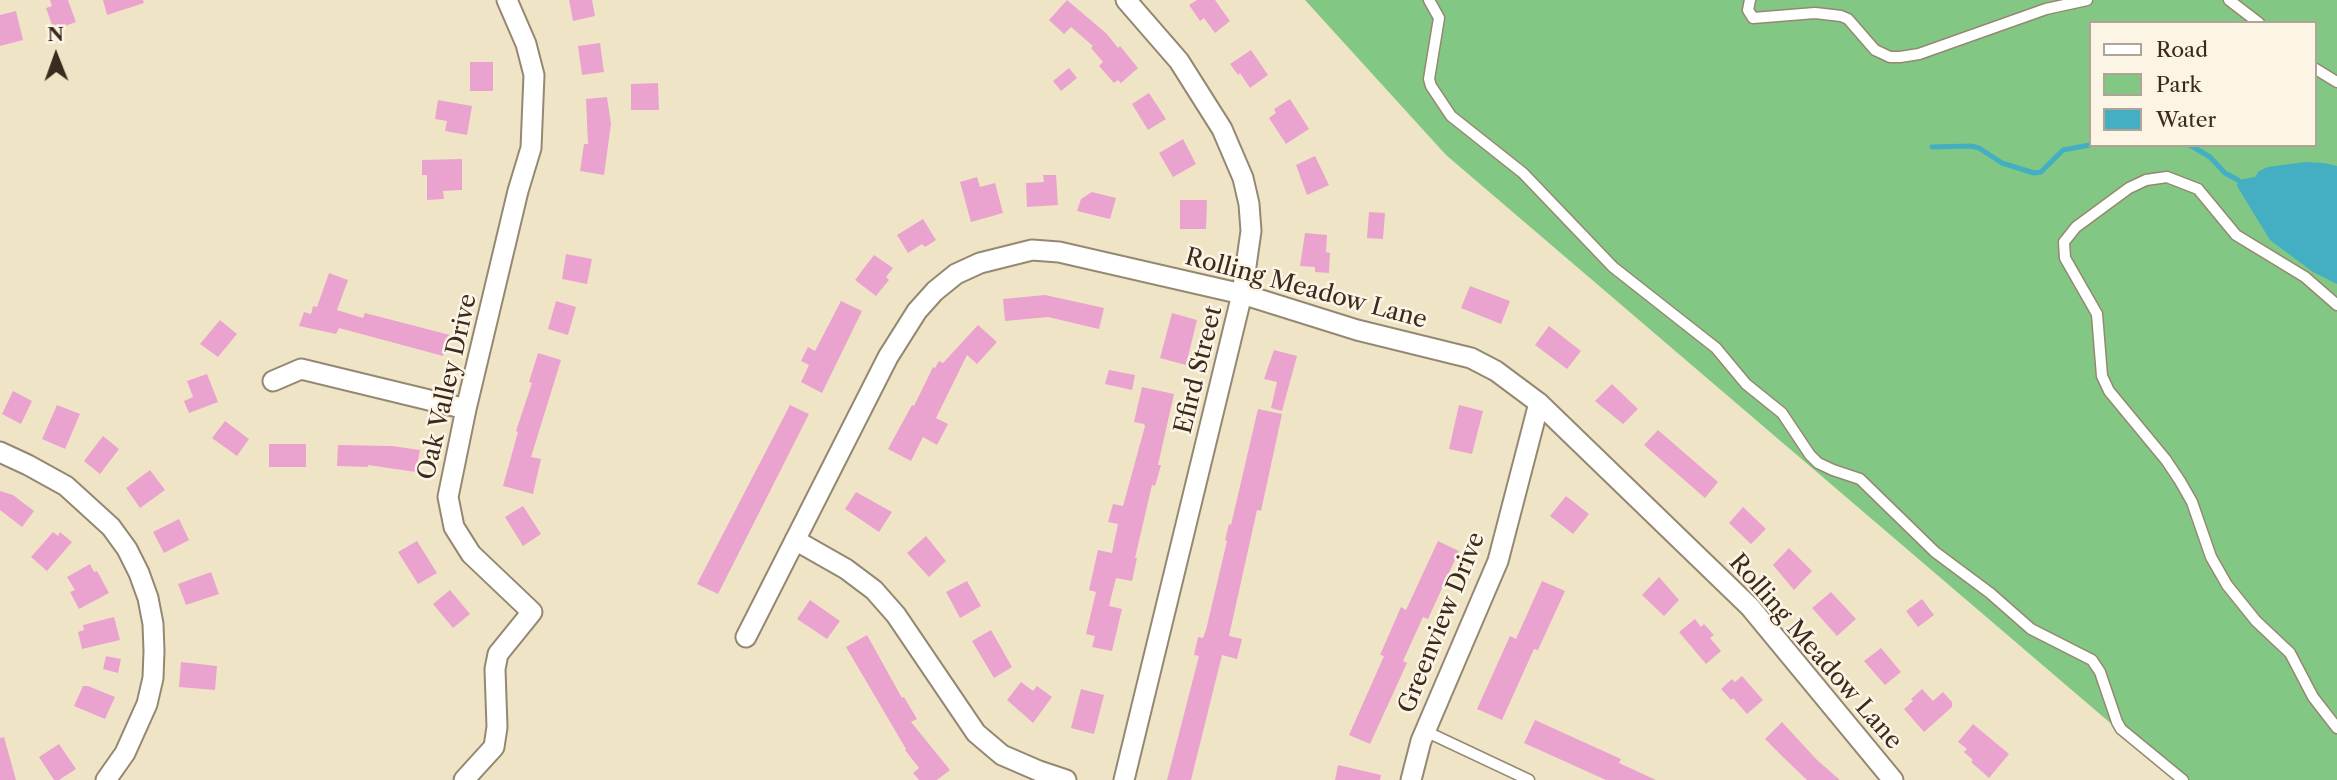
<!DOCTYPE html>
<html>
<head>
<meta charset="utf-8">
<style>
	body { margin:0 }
	#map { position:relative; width:2337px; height:780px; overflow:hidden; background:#efe5c6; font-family:"Libre Caslon Text",serif }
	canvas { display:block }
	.legend { position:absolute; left:2089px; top:21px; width:228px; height:126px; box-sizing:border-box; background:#fcf5e5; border:2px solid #afa495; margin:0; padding:9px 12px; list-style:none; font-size:21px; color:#3b2a1e }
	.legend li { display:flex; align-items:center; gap:14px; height:35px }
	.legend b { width:35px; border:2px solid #afa495 }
	.north { position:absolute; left:21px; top:21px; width:70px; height:70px; -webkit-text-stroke:5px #fcf5e5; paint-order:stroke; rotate:359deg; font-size:19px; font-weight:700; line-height:28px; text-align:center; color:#3b2a1e }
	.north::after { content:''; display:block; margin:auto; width:24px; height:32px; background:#3b2a1e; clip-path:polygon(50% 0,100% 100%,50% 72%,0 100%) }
</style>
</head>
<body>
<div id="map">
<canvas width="2337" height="780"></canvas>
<ul class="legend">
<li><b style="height:9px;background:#fff"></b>Road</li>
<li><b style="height:19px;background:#82c884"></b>Park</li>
<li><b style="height:19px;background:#44aec2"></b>Water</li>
</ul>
<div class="north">N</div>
</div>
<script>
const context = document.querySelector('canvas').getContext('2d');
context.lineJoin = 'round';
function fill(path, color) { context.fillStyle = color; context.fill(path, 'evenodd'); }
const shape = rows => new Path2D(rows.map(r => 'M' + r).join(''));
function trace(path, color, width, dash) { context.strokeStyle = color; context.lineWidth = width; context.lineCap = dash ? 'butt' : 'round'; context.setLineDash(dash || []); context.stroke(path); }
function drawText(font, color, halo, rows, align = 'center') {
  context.font = font + ' "Libre Caslon Text",serif'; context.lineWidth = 5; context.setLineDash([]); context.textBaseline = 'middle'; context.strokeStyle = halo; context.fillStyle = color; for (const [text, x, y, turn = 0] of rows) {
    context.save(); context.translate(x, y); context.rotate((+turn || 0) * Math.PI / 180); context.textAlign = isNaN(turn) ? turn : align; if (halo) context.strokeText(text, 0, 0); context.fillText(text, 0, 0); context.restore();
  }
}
fill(shape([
	[1305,0,2337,0,2337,780,2177,780,1446,155],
	[2090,23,2314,23,2314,145,2090,145]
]), '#82c884');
fill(shape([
	[2305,162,2324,163,2337,166,2337,284,2313,272,2270,240,2237,186,2238,180,2255,177,2259,171,2268,167]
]), '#44aec2');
trace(shape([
	[2190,145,2210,157,2225,173,2238,180],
	[1932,147,1971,146,1979,148,2002,163,2034,173,2041,172,2063,150,2090,145]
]), '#44aec2', 5);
fill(shape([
	[50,0,68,0,76,22,54,30,46,8,52,6],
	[103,0,143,0,144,3,107,15],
	[569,0,592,0,595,16,573,21],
	[1067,0,1107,34,1118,48,1120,46,1138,68,1121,83,1118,80,1114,83,1099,66,1103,62,1091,48,1093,46,1071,27,1064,34,1049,20],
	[1197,0,1215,0,1230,21,1215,33,1204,18,1200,21,1189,5],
	[16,11,23,40,0,46,0,15],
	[600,43,604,72,582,75,578,46],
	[1251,50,1268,75,1250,88,1240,73,1238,75,1230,64],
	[470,62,493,62,493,91,470,91],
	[1069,68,1077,78,1061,91,1053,81],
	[658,83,659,110,631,110,631,84],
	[1149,93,1166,119,1148,130,1132,104],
	[607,97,611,124,604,175,580,171,584,144,588,144,586,99],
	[1290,99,1309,129,1286,144,1269,118,1276,113,1274,109],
	[438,100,472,106,467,135,445,131,447,121,435,119],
	[1183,139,1196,164,1173,177,1159,153],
	[1315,156,1329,185,1307,195,1296,165],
	[462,159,462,190,443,191,444,199,427,200,427,175,422,175,422,160],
	[1043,175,1056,175,1058,205,1027,207,1026,183,1044,182],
	[977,177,980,187,995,183,1003,213,971,222,960,182],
	[1092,192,1116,198,1110,219,1077,211,1081,199],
	[1180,200,1207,200,1206,229,1180,229],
	[1369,212,1385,213,1383,239,1367,238],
	[923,219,936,240,925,247,922,244,908,253,897,235],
	[1305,233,1327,235,1326,252,1330,253,1329,273,1315,272,1315,267,1300,266],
	[566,254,592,259,587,284,562,279],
	[874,255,893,268,886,277,889,280,876,296,855,280],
	[329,273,348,280,337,310,363,318,365,313,450,335,443,356,339,328,336,334,299,326,304,312,311,314,313,306,317,307],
	[1470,286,1510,301,1501,324,1461,308],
	[1045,295,1104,308,1099,329,1048,317,1005,321,1003,299],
	[556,301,576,307,568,335,548,329],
	[841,301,862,311,822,393,801,382,809,365,801,361,808,347,815,351],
	[1172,313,1197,320,1186,365,1160,358],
	[220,320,237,334,218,357,200,344],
	[978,325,997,342,977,364,967,355,936,418,948,424,937,445,923,437,911,461,888,449,912,405,914,406,933,367,935,368,939,361,943,363],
	[1549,326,1581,351,1567,369,1535,345],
	[1274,350,1297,356,1282,411,1271,408,1277,382,1264,379],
	[538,353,561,360,531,457,541,459,533,494,503,486,518,432,516,431,532,383,529,382],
	[1109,370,1135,375,1132,390,1105,384],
	[207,374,218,402,189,413,184,401,193,397,187,381],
	[1612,384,1638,409,1623,424,1595,401],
	[1142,387,1174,394,1158,465,1161,465,1155,486,1152,485,1135,558,1137,558,1132,581,1116,578,1109,606,1122,609,1112,651,1092,647,1095,636,1086,634,1096,592,1089,590,1098,550,1112,553,1118,524,1108,522,1113,504,1123,506,1145,426,1144,424,1134,422],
	[13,391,32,401,21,424,2,414],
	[57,405,80,414,65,449,42,439],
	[790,405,809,414,718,594,697,584],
	[1459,405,1483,411,1472,454,1449,449],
	[1258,409,1282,414,1261,511,1257,510,1229,636,1242,639,1237,659,1222,655,1191,780,1167,780,1199,656,1194,655,1198,637,1203,638,1206,630,1227,541,1225,540,1229,524,1231,525],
	[225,421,249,439,237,456,212,438],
	[1658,430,1718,482,1705,498,1644,445],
	[103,436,119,449,100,474,84,461],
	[269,444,306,444,306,467,269,467],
	[338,445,392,446,420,450,416,472,368,465,368,467,337,466],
	[150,470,165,490,140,508,126,488],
	[0,491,13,495,34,511,22,527,0,510],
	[856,492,892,512,879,532,845,509],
	[1566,496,1589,514,1573,534,1550,516],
	[523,506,541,534,523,546,505,517],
	[1743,507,1766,529,1751,544,1729,523],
	[179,519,189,540,164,553,153,532],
	[53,532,58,536,60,532,72,542,47,571,31,557],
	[926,536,946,561,929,577,907,553],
	[417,541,437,573,418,584,398,552],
	[1438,541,1459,551,1428,619,1423,617,1403,661,1407,663,1370,744,1349,735,1384,656,1380,655,1401,607,1406,610],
	[1789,548,1812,571,1794,590,1773,565],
	[90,564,94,572,97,571,109,593,79,609,70,592,75,590,67,577],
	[211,572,219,594,186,605,178,584],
	[1659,577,1679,600,1664,616,1642,595],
	[967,581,981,606,960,618,946,592],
	[1542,581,1565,591,1538,650,1534,649,1502,720,1477,709,1510,636,1516,639],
	[450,590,470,614,453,628,433,604],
	[1831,592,1856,619,1837,636,1812,608],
	[1922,599,1934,615,1918,627,1906,611],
	[810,600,840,621,827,639,797,619],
	[114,617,120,640,82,649,78,632,84,630,83,625],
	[1695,619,1701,627,1704,624,1714,635,1710,638,1721,651,1706,664,1679,632],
	[991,630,1012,667,994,678,972,641],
	[867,635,902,698,904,697,917,719,911,722,950,770,937,780,919,780,913,773,919,768,905,750,906,749,846,647],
	[1881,648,1901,672,1885,685,1864,661],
	[106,656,121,659,118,673,103,669],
	[181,662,217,666,215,690,179,687],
	[1742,676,1763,700,1747,714,1733,698,1731,700,1721,689,1732,679,1735,682],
	[1021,682,1033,691,1037,686,1052,697,1033,723,1007,700],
	[83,686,88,686,115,697,105,719,74,706],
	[1081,689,1104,695,1094,734,1071,728],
	[1922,689,1933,701,1943,692,1952,702,1952,707,1924,732,1904,709,1913,701,1911,699],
	[1535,720,1621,759,1619,763,1656,780,1606,780,1524,743],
	[1782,722,1817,760,1840,780,1807,780,1787,761,1765,739],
	[1973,724,2009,754,1989,778,1971,762,1973,760,1964,752,1967,749,1958,742],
	[4,737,16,780,0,780,0,738],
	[59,744,76,769,59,780,54,780,39,757],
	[1338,765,1381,775,1380,780,1335,780]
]), '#eaa3cf');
const service = shape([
	[1429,0,1439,18,1429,79,1431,86,1451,116,1523,173,1613,267,1716,348,1746,384,1782,413,1810,455,1818,463,1833,470,1860,479,1935,552,1990,593,2031,629,2092,660,2100,672,2117,722,2121,729,2183,780],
	[1750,0,1748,10,1753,18,1815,13,1841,16,1848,19,1875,50,1890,57,1900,57,1919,54,2046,9,2087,0],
	[2229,0,2259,23],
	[2314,68,2337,82],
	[2337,305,2305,277,2236,235,2198,189,2167,177,2146,180,2129,188,2076,227,2064,242,2065,258,2097,314,2102,376,2109,391,2166,460,2180,481,2192,502,2211,557,2227,585,2256,621,2290,653,2313,697,2337,728],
	[1425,731,1529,780]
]);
const minor = shape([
	[273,381,301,369,466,409],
	[0,452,28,465,66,486,111,527,127,549,139,573,148,598,153,624,154,651,153,678,147,704,125,753,106,780],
	[795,540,846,569,874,590,896,615,976,733,1002,755,1039,771,1066,780],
	[746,637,888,357,917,311,935,291,956,274,980,263,1032,250,1059,252,1242,294,1357,330,1471,358,1496,371,1539,403,1750,607,1893,780],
	[464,780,494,747,497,727,495,669,498,654,532,612,471,554,454,527,448,497,466,409,518,191,531,148,534,75,526,44,507,0],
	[1124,780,1242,294,1251,231,1249,204,1243,178,1222,129,1179,61,1126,0],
	[1411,780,1421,741,1498,561,1539,403]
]);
trace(service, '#958872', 13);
trace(minor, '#958872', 23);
trace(service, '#fff', 10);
trace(minor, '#fff', 19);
drawText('24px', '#3b2a1e', '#fcf5e5', [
	["Rolling Meadow Lane",1306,289,15],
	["Efird Street",1199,370,-76],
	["Oak Valley Drive",448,387,-77],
	["Greenview Drive",1442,623,-68],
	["Rolling Meadow Lane",1815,652,49]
]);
</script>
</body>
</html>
